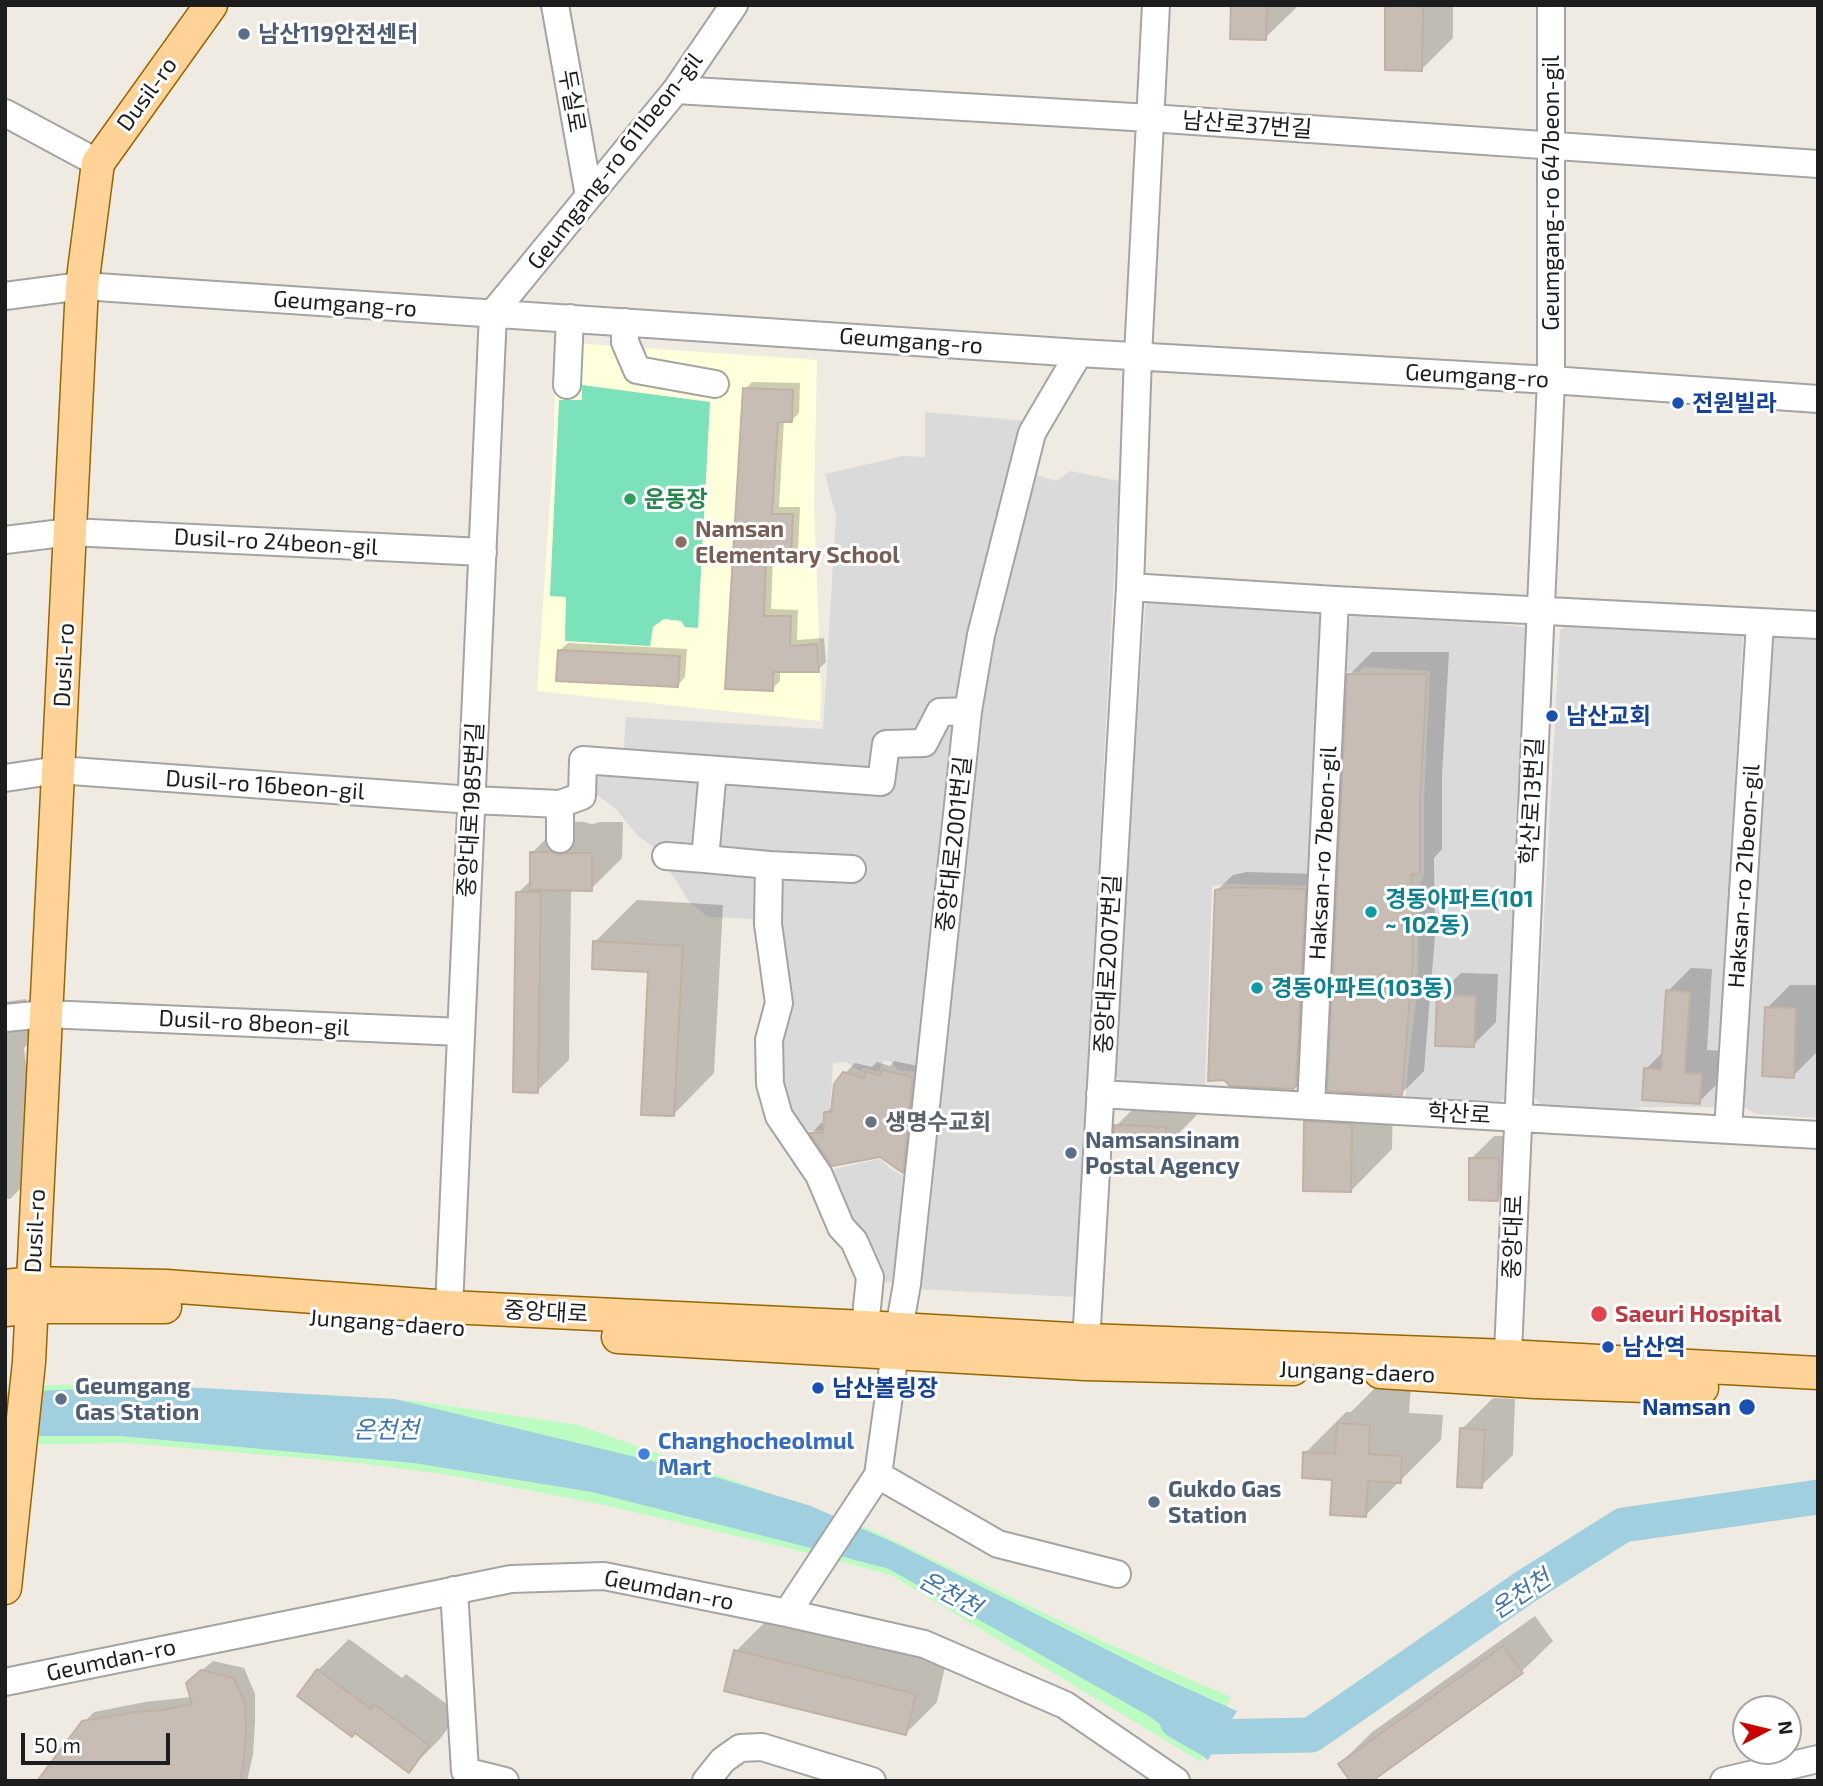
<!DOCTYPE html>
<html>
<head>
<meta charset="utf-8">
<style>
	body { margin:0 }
	#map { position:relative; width:1823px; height:1786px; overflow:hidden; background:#efebe2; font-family:"Exo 2",sans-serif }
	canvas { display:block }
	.frame { position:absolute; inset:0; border:7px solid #1d1d1d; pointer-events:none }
	.north { position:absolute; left:1732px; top:1695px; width:70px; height:70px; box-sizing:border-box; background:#fff; border:2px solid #a5a5a5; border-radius:50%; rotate:83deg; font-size:19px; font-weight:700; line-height:28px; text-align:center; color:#1d1d1d }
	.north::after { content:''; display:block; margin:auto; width:24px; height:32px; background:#ca0200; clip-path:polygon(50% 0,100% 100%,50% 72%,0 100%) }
	.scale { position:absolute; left:21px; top:1733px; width:149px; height:32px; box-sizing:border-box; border:4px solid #1d1d1d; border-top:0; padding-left:9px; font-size:21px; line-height:24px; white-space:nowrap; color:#1d1d1d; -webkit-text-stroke:5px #fff; paint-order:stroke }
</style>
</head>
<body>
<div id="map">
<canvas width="1823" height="1786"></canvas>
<div class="frame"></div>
<div class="north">N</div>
<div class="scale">50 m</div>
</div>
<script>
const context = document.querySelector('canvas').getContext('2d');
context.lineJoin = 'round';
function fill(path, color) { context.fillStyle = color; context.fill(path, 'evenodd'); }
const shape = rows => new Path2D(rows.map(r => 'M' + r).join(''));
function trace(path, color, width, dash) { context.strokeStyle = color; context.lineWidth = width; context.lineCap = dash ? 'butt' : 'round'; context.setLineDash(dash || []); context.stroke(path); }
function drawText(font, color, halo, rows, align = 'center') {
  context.font = font + ' "Exo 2","Noto Sans KR",sans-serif'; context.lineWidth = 6; context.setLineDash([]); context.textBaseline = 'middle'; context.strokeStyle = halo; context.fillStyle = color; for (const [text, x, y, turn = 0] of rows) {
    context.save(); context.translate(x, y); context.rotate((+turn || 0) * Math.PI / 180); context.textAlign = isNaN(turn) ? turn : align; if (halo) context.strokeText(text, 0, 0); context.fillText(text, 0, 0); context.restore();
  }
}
fill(shape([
	[925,412,1027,421,1007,502,995,515,993,547,965,701,929,701,929,722,869,773,623,756,626,717,823,729,836,516,825,474,903,456,925,457],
	[1070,471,1119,481,1075,1297,917,1289,991,641,1030,473,1056,481],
	[1146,599,1320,605,1309,886,1230,884,1212,886,1205,1088,1121,1082,1113,1073],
	[1359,609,1393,610,1530,628,1504,1098,1492,1109,1405,1104,1409,1057,1417,993,1420,885,1424,874,1424,799,1430,671,1363,667,1359,672,1342,671,1348,620],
	[1572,618,1743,634,1717,1107,1642,1107,1625,1111,1545,1109,1534,1097,1560,631],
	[1782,630,1818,633,1818,1118,1755,1114,1744,1107,1769,641],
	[944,723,961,724,924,1073,898,1070,891,1062,884,1060,879,1072,863,1068,861,1072,846,1062,833,1063,830,1111,823,1111,822,1131,803,1131,775,1092,775,873,717,855,721,776,885,791,890,755],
	[590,765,706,773,699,853,656,849,637,835,616,809,589,789],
	[664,862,764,867,761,919,708,917,690,903],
	[880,1159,892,1170,907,1178,903,1284,876,1281,829,1170]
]), '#dbdada');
fill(shape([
	[585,344,817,360,814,503,821,689,820,721,537,691,552,475,557,348,578,348]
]), '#ffffdb');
fill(shape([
	[117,1384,415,1401,578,1425,872,1530,1102,1641,1231,1697,1201,1762,891,1575,800,1551,595,1503,449,1475,359,1463,127,1443,5,1445,5,1386]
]), '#bcfcc2');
fill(shape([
	[582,385,710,402,698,628,685,627,681,621,664,619,653,627,650,646,565,641,566,597,550,596,559,400,582,400]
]), '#7ce2bc');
fill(shape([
	[167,1386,395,1399,702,1473,811,1506,897,1544,1157,1675,1237,1711,1208,1760,1149,1716,889,1569,795,1544,592,1492,414,1463,120,1436,5,1436,5,1392]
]), '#a0d0df');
fill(shape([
	[1233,5,1297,5,1297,7,1265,38],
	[1387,5,1453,5,1453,38,1422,69],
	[752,382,800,383,799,413,792,420,784,420,779,507,800,507,798,549,790,557,773,556,771,609,798,610,797,640,824,638,826,662,818,670,780,670,780,681,772,689,727,687,745,389],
	[568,643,687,649,685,677,678,685,560,650],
	[1372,652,1449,652,1442,776,1442,849,1434,858,1435,936,1424,1071,1401,1094,1393,1093,1392,1149,1351,1191,1306,1122,1338,1090,1349,675],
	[563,821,584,822,592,824,600,822,623,822,622,858,591,889,571,889,569,1060,537,1091,518,893,532,879,532,853],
	[1247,872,1320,874,1311,1069,1292,1087,1217,890,1233,875],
	[637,900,723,905,714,1073,673,1115,650,971,595,942],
	[1691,968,1712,969,1707,1050,1724,1051,1722,1079,1699,1102,1646,1069,1664,1051,1668,991],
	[1461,973,1498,974,1496,1022,1473,1045,1438,996],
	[1790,985,1818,985,1816,1053,1793,1076,1767,1008],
	[26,999,32,1040,24,1048,29,1090,46,1163,10,1199,5,1199,5,1002],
	[894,1061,923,1067,913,1161,903,1171,881,1155,833,1164,812,1133,821,1123,825,1123,826,1113,834,1105,844,1074,855,1063,872,1067,877,1062,890,1066],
	[1147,1095,1196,1096,1196,1116,1165,1147,1116,1126],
	[1494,1136,1521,1136,1521,1176,1498,1199,1471,1159],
	[1380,1383,1411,1384,1409,1413,1443,1415,1441,1440,1366,1515,1334,1478,1305,1453,1346,1412,1351,1412],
	[1493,1398,1515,1399,1513,1455,1481,1486,1462,1429],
	[1535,1616,1553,1641,1521,1672,1340,1764,1371,1733],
	[767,1620,946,1663,937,1702,906,1733,736,1651],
	[349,1639,402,1678,406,1674,459,1713,440,1739,409,1770,318,1670],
	[213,1661,244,1668,255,1694,255,1721,253,1755,247,1781,40,1781,84,1722,94,1712,145,1702,192,1697,199,1673]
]), '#0003');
trace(shape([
	[1177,1721,1205,1737,1311,1735,1525,1587,1623,1525,1818,1497]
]), '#a0d0df', 35);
const building = shape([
	[1231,5,1267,5,1266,40,1230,39,1231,5],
	[1385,5,1423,5,1422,71,1385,70,1385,5],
	[743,388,793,390,792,422,778,422,772,514,793,514,791,558,766,558,764,616,791,616,790,646,817,644,819,672,773,672,773,691,725,689,743,388],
	[558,650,680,656,678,687,556,681,558,650],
	[1347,674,1427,674,1420,800,1420,874,1411,875,1413,960,1402,1095,1327,1091,1347,674],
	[530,852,552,852,559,855,568,853,592,853,592,891,530,890,530,852],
	[1231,887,1306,889,1296,1086,1293,1089,1230,1086,1224,1080,1208,1081,1215,890,1231,887],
	[516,892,541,892,538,1093,513,1092,516,892],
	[593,941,683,946,674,1116,641,1115,648,972,592,969,593,941],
	[1666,990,1690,992,1685,1073,1702,1074,1700,1104,1642,1100,1644,1068,1661,1070,1666,990],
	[1437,995,1476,996,1474,1047,1435,1046,1437,995],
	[1765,1007,1796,1008,1794,1078,1762,1076,1765,1007],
	[882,1070,913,1077,903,1173,880,1157,832,1166,809,1133,823,1133,824,1112,831,1112,834,1084,843,1072,864,1078,866,1071,880,1076,882,1070],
	[1304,1121,1352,1124,1351,1192,1303,1191,1304,1121],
	[1114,1125,1166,1127,1165,1149,1113,1148,1114,1125],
	[1469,1158,1499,1158,1498,1201,1469,1200,1469,1158],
	[1337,1423,1370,1425,1369,1454,1402,1456,1401,1483,1368,1481,1366,1517,1330,1515,1332,1480,1302,1478,1303,1452,1335,1454,1337,1423],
	[1460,1428,1485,1430,1482,1488,1457,1487,1460,1428],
	[1503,1646,1523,1673,1372,1781,1350,1781,1338,1764,1503,1646],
	[734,1650,916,1694,906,1735,724,1691,734,1650],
	[317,1669,371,1709,374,1704,429,1745,409,1773,355,1733,352,1737,297,1696,317,1669],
	[201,1670,234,1678,245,1704,246,1733,243,1766,240,1781,37,1781,82,1721,134,1712,163,1710,192,1704,186,1683,201,1670]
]);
fill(building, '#c7bdb5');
trace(building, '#c1b1a4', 2);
const minor = shape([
	[555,5,589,196],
	[676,90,1150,118,1818,164],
	[5,113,98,163],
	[5,296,82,286,1079,353,1551,380,1818,399],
	[625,322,625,342,637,370,715,384],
	[567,385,570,318],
	[5,540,70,532,483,552],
	[1130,587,1335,600,1818,625],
	[713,770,705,859,769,865,768,924,779,1003,769,1040,770,1084,779,1116,819,1175,841,1227,854,1241,870,1277,865,1327],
	[5,778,58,770,472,800,560,804,582,796,583,760,881,782,886,744,924,743,940,712,968,711],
	[560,839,560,804],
	[666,856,705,859],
	[769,865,852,869],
	[5,1018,46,1014,461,1032],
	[1100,1094,1818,1135],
	[1311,1106,1335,600],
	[1728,1130,1760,623],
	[449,1307,493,313,676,90,734,5],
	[1085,1360,1130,587,1138,356,1156,5],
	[1507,1375,1551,380,1551,5],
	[878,1475,998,1544,1117,1574],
	[454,1590,465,1771,505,1781],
	[787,1613,878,1475,895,1352,907,1284,968,711,981,635,1032,433,1079,353],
	[5,1682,511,1579,604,1576,787,1613,924,1644,1065,1705,1176,1781],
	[706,1781,723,1760,740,1748,762,1747,872,1781],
	[1724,1781,1818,1759]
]);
const major = shape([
	[5,1286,33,1283,166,1286,449,1307,865,1327,1087,1340,1508,1356,1818,1373],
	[5,1310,32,1307,165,1307],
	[618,1337,1085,1364,1293,1369],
	[1380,1372,1535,1382,1702,1388],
	[5,1588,29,1362,82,286,98,163,211,5]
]);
trace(minor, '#a4a4a4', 30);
trace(major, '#966600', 35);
trace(minor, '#fff', 26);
trace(major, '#ffd397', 32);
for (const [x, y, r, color] of [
	[244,34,7,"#5c6f8a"],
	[1678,403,7,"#1a4fb4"],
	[630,499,7,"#2e9e5b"],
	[681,542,7,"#8d6e63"],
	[1552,716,7,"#1a4fb4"],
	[1371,912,7,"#0f9aa8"],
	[1257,988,7,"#0f9aa8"],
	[871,1122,7,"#6b7280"],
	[1071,1153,7,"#5c6f8a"],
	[1599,1314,9,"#e0444e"],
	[1608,1347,7,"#1a4fb4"],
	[818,1388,7,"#1a4fb4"],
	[61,1399,7,"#5c6f8a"],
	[1747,1407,9,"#1a4fb4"],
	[644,1454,7,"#3f7fe0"],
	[1154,1502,7,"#5c6f8a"]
]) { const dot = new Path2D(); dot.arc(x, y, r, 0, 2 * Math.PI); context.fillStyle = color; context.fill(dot); trace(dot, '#fff', 2.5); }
drawText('bold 23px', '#4e5e75', '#fff', [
	["남산119안전센터",258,34],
	["Namsansinam",1085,1140],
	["Postal Agency",1085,1166],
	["Geumgang",75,1386],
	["Gas Station",75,1412],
	["Gukdo Gas",1168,1489],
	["Station",1168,1515]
], 'left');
drawText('23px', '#1d1d1d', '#fff', [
	["Dusil-ro",147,94,-54],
	["두실로",572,101,80],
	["남산로37번길",1247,125,4],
	["Geumgang-ro 611beon-gil",615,161,-52],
	["Geumgang-ro 647beon-gil",1551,193,-90],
	["Geumgang-ro",345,304,4],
	["Geumgang-ro",911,341,4],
	["Geumgang-ro",1477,376,3],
	["Dusil-ro 24beon-gil",276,542,3],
	["Dusil-ro",64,665,-87],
	["Dusil-ro 16beon-gil",265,785,4],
	["학산로13번길",1532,801,-87],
	["중앙대로1985번길",471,810,-87],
	["중앙대로2001번길",954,844,-84],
	["Haksan-ro 7beon-gil",1323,853,-87],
	["Haksan-ro 21beon-gil",1744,876,-86],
	["중앙대로2007번길",1108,964,-87],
	["Dusil-ro 8beon-gil",254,1023,3],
	["학산로",1459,1114,3],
	["Dusil-ro",35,1231,-87],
	["중앙대로",1513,1237,-88],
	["중앙대로",546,1312,3],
	["Jungang-daero",387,1323,4],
	["Jungang-daero",1357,1372,2],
	["Geumdan-ro",669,1590,11],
	["Geumdan-ro",111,1660,-12]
]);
drawText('bold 23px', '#164399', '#fff', [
	["전원빌라",1692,403],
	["남산교회",1566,716],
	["남산역",1622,1347],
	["남산볼링장",832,1388],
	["Namsan",1731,1407,"right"]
], 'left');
drawText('bold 23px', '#27864d', '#fff', [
	["운동장",644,499]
], 'left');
drawText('bold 23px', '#785e54', '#fff', [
	["Namsan",695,529],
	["Elementary School",695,555]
], 'left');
drawText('bold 23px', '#0d838f', '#fff', [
	["경동아파트(101",1385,899],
	["~ 102동)",1385,925],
	["경동아파트(103동)",1271,988]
], 'left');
drawText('bold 23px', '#5b616d', '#fff', [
	["생명수교회",885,1122]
], 'left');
drawText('bold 23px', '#be3a42', '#fff', [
	["Saeuri Hospital",1615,1314]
], 'left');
drawText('bold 23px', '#366cbe', '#fff', [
	["Changhocheolmul",658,1441],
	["Mart",658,1467]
], 'left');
drawText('italic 24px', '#4275a9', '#fff', [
	["온천천",386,1430],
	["온천천",950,1594,29],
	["온천천",1521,1594,-34]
]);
</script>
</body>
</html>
